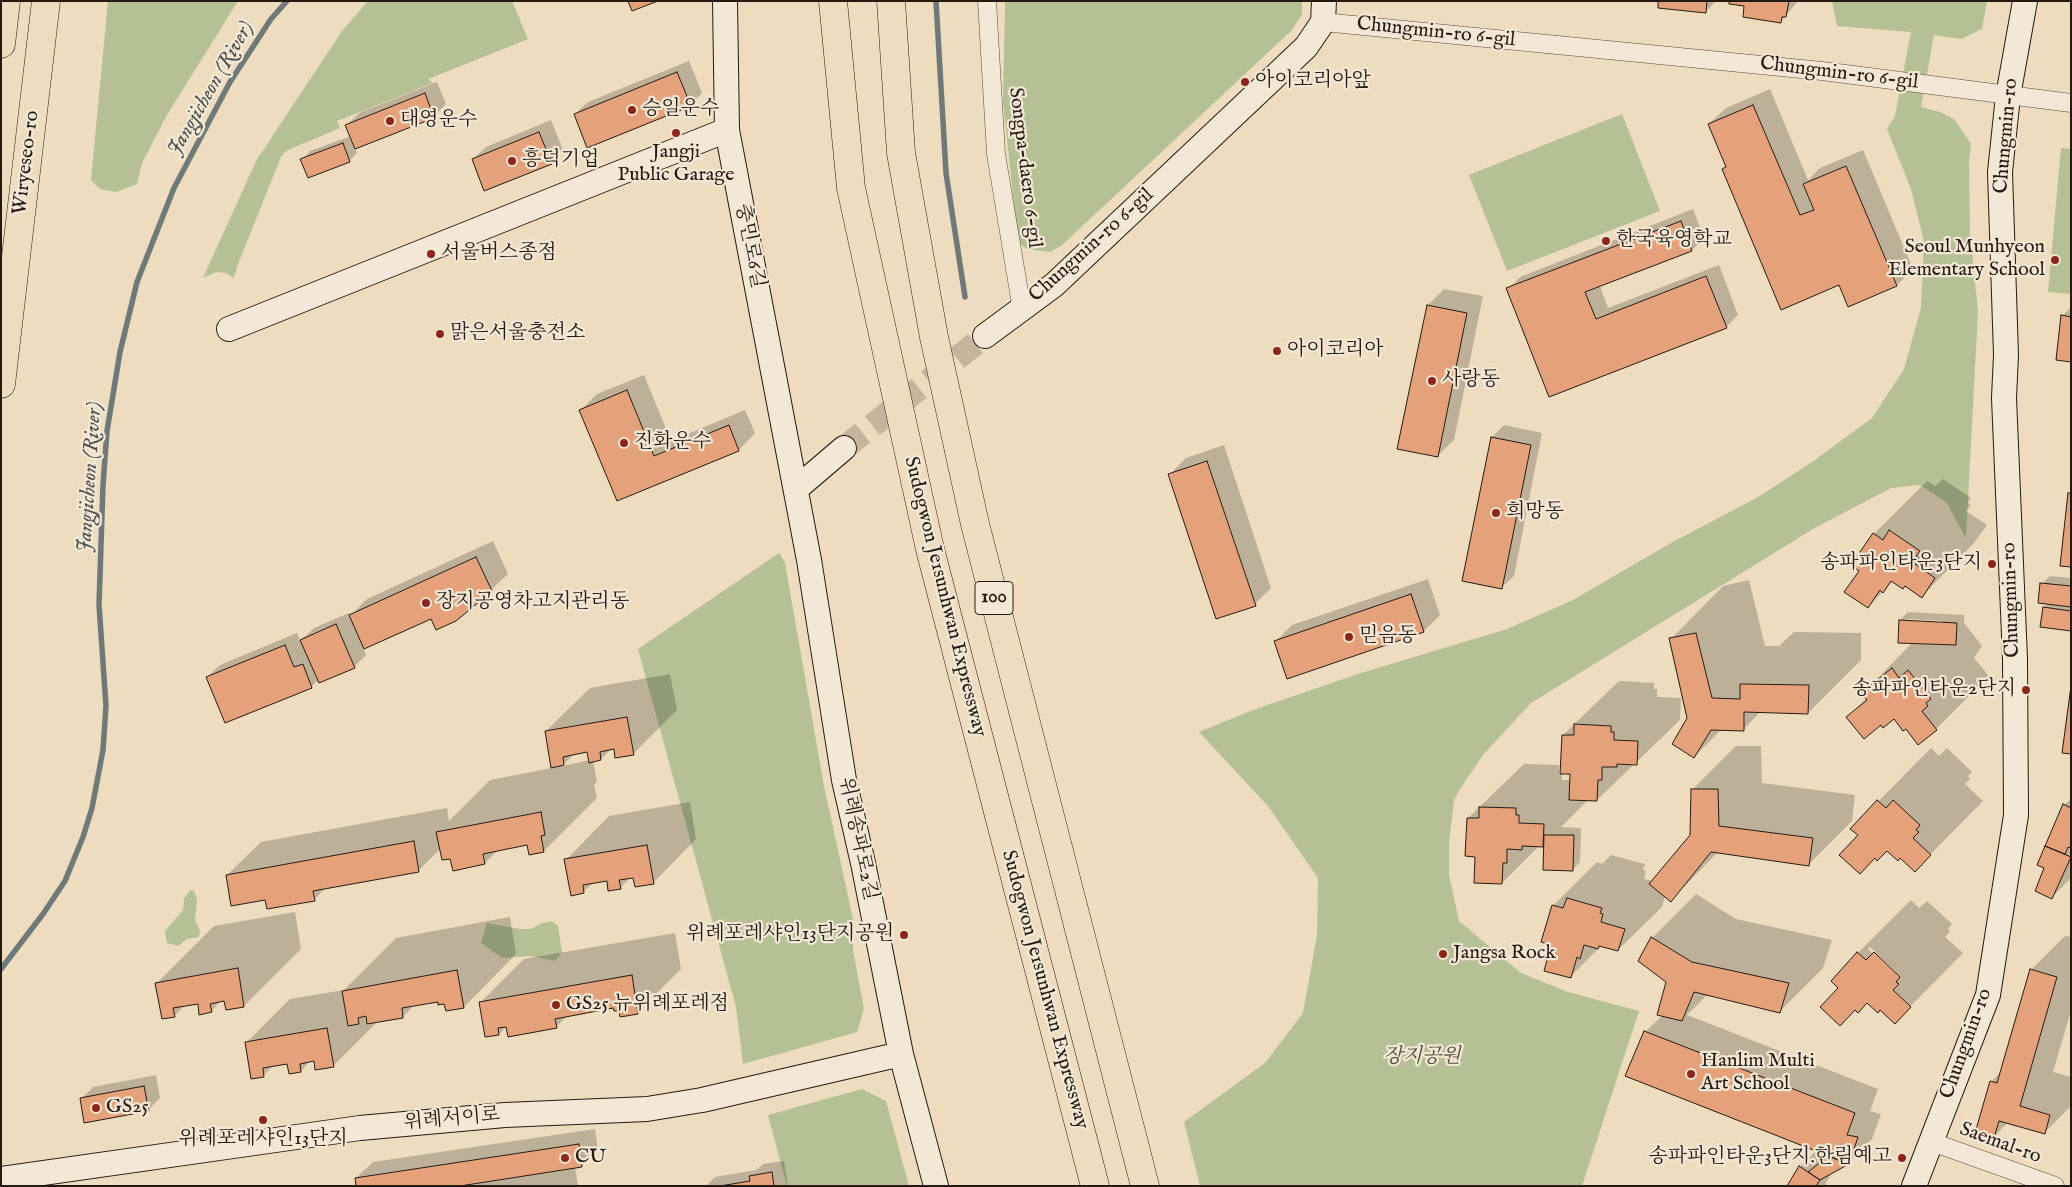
<!DOCTYPE html>
<html>
<head>
<meta charset="utf-8">
<style>
	body { margin:0 }
	#map { position:relative; width:2072px; height:1187px; overflow:hidden; background:#eddcbe; font-family:"IM FELL English",serif }
	canvas { display:block }
	.frame { position:absolute; inset:0; border:2px solid #241a12; pointer-events:none }
</style>
</head>
<body>
<div id="map">
<canvas width="2072" height="1187"></canvas>
<div class="frame"></div>
</div>
<script>
const context = document.querySelector('canvas').getContext('2d');
context.lineJoin = 'round';
function fill(path, color) { context.fillStyle = color; context.fill(path, 'evenodd'); }
const shape = rows => new Path2D(rows.map(r => 'M' + r).join(''));
function trace(path, color, width, dash) { context.strokeStyle = color; context.lineWidth = width; context.lineCap = dash ? 'butt' : 'round'; context.setLineDash(dash || []); context.stroke(path); }
function drawText(font, color, halo, rows, align = 'center') {
  context.font = font + ' "IM FELL English","Noto Serif KR",serif'; context.lineWidth = 4.5; context.setLineDash([]); context.textBaseline = 'middle'; context.strokeStyle = halo; context.fillStyle = color; for (const [text, x, y, turn = 0] of rows) {
    context.save(); context.translate(x, y); context.rotate((+turn || 0) * Math.PI / 180); context.textAlign = isNaN(turn) ? turn : align; if (halo) context.strokeText(text, 0, 0); context.fillText(text, 0, 0); context.restore();
  }
}
fill(shape([
	[108,1,238,1,167,115,142,163,137,184,116,192,100,189,91,180],
	[368,1,512,1,528,39,428,79,433,83,337,121,340,128,286,151,281,157,238,264,234,278,226,273,216,272,203,278,256,161,342,31],
	[1005,1,1302,1,1302,15,1291,31,1061,246,1050,252,1027,249,1018,242,1003,102],
	[1832,1,1987,1,1982,29,1961,39,1934,35,1921,107,1940,112,1954,119,1971,144,1969,163,1970,233,1978,311,1966,538,1946,502,1920,485,1891,488,1813,529,1531,703,1483,755,1460,789,1454,800,1449,843,1449,875,1459,921,1521,973,1568,992,1639,1011,1582,1186,1200,1186,1184,1122,1265,1063,1303,1013,1317,935,1318,878,1268,806,1199,732,1253,710,1358,674,1507,629,1571,601,1671,543,1760,496,1815,460,1872,418,1904,369,1921,308,1924,241,1911,189,1887,129,1895,116,1911,32,1837,26],
	[1622,114,1660,211,1507,271,1469,175],
	[2061,148,2071,149,2071,294,2048,292],
	[779,553,785,563,824,786,853,919,853,950,864,1009,857,1032,743,1064,736,1007,638,649],
	[190,890,194,891,197,899,195,921,200,930,199,937,187,939,178,946,167,943,165,931,183,910,184,899],
	[552,921,558,926,562,952,555,961,531,956,502,958,481,943,487,923,520,929,531,929,540,924],
	[862,1089,886,1101,909,1186,787,1186,768,1115]
]), '#b5c194');
fill(shape([
	[1660,1,1716,1,1705,12],
	[1731,1,1798,1,1781,21,1746,5],
	[689,61,702,93,690,105,575,114,588,102],
	[437,82,446,104,434,116,355,148,357,153,349,161,302,159,310,151,351,136,347,125,359,113],
	[1770,89,1808,180,1820,168,1863,150,1913,269,1897,285,1849,305,1840,284,1723,169,1727,166,1709,124,1726,108],
	[551,120,563,150,551,162,473,159,486,147],
	[1693,209,1704,238,1692,250,1600,286,1608,308,1719,265,1738,315,1726,327,1549,396,1508,289,1520,277],
	[1444,289,1483,296,1454,440,1437,456,1428,305],
	[2071,307,2071,360,2062,316],
	[644,375,671,441,745,410,755,433,739,450,618,500,581,410,597,394],
	[1504,425,1542,433,1514,576,1501,588,1492,437],
	[1224,445,1271,588,1255,604,1169,475,1186,458],
	[1943,479,1971,498,1968,503,1971,505,1966,511,1987,525,1974,543,1922,596,1905,585,1893,581,1868,607,1861,570,1853,565,1874,534,1927,481,1935,486],
	[493,541,508,574,491,590,363,648,366,655,354,667,318,680,311,687,207,677,220,665,297,633,300,641,314,628,349,613,350,616,367,599],
	[2050,576,2071,578,2071,629,2044,608,2048,603,2042,584],
	[1428,579,1440,615,1424,631,1276,641,1292,625],
	[1749,580,1765,646,1779,646,1794,632,1861,633,1861,660,1808,713,1761,711,1743,730,1722,729,1694,757,1688,718,1671,639,1723,586],
	[1908,612,1964,615,1964,623,1982,646,1974,658,1989,676,1936,729,1906,727,1894,718,1881,724,1848,717,1867,698,1863,693,1913,642,1900,620],
	[1906,619,1943,621,1943,623,1906,621],
	[670,674,677,710,633,754,615,748,611,749,601,759,593,761,597,781,594,785,597,798,544,851,528,844,498,850,485,863,451,857,441,848,418,871,326,887,314,900,266,899,227,875,261,842,447,808,449,821,490,780,552,768,546,731,590,688],
	[588,751,590,760,562,766,575,753],
	[1619,681,1654,683,1654,689,1657,689,1657,697,1681,698,1680,720,1597,800,1586,800,1586,802,1561,827,1581,828,1580,862,1572,870,1545,843,1539,846,1502,883,1476,856,1468,818,1524,764,1559,765,1559,775,1561,775,1563,735],
	[1562,773,1571,773,1571,780,1562,780],
	[1736,746,1761,746,1762,783,1855,795,1852,821,1809,864,1718,852,1671,900,1665,895,1662,907,1618,950,1602,945,1570,977,1552,944,1553,906,1597,862,1602,864,1611,855,1645,864,1643,870,1646,871,1644,879,1653,881,1692,835,1693,789],
	[1931,748,1939,756,1947,748,1972,772,1968,776,1970,779,1965,784,1983,801,1915,870,1900,856,1859,835,1852,828],
	[2071,799,2071,878,2052,897,2046,867,2039,864,2064,805],
	[690,802,696,839,653,883,634,877,631,877,620,888,608,879,594,882,583,892,566,860,609,816],
	[1696,894,1736,919,1832,940,1823,968,1780,1011,1708,994,1687,1015,1878,1089,1870,1111,1881,1114,1872,1139,1848,1163,1833,1171,1825,1184,1828,1186,1788,1186,1800,1167,1817,1150,1645,1032,1663,1015,1667,982,1640,960,1652,938],
	[1911,900,1919,908,1927,901,1952,924,1948,929,1950,931,1945,937,1963,953,1895,1022,1880,1008,1840,988,1858,953],
	[1870,947,1896,972,1894,973,1868,949],
	[295,912,301,949,244,1006,225,1000,222,1000,211,1011,199,1003,185,1005,174,1016,157,983,214,926],
	[510,917,516,954,464,1007,439,1000,415,1004,403,1017,377,1022,333,1066,315,1060,311,1060,301,1071,288,1063,274,1065,264,1075,246,1043,290,999,344,990,396,938],
	[675,933,681,969,638,1012,621,1015,620,1009,615,1007,568,1015,556,1027,507,1026,499,1034,480,1003,524,959],
	[2065,936,2071,937,2071,1011,2053,1072,2071,1077,2071,1106,2044,1133,2008,1122,1994,1137,1991,1082,2001,1072,2031,970],
	[156,1075,160,1098,148,1110,81,1099,93,1087],
	[595,1129,598,1150,582,1166,575,1167,578,1186,357,1186,356,1178,373,1162],
	[784,1161,788,1186,706,1186,715,1177,756,1170,763,1164]
]), '#0003');
trace(shape([
	[936,1,946,173,965,297],
	[1,969,43,914,65,881,83,837,92,808,103,750,106,706,99,605,103,485,107,431,120,352,137,282,174,188,230,82,271,19,287,1]
]), '#6e7979', 5.5);
const building = shape([
	[628,1,658,1,632,11,628,1],
	[1658,1,1707,1,1706,13,1658,8,1658,1],
	[1729,1,1789,1,1786,17,1782,17,1781,23,1743,17,1744,6,1729,4,1729,1],
	[677,72,691,106,587,148,574,114,677,72],
	[425,93,434,118,355,149,345,125,425,93],
	[1753,105,1800,215,1814,210,1803,184,1846,166,1897,286,1848,307,1839,285,1781,310,1722,169,1726,167,1708,124,1753,105],
	[539,132,552,164,484,191,472,159,539,132],
	[343,143,350,162,308,178,300,159,343,143],
	[1681,221,1692,251,1585,292,1596,319,1706,276,1727,328,1549,397,1506,288,1681,221],
	[1427,305,1467,313,1438,457,1397,449,1427,305],
	[2061,315,2071,317,2071,362,2056,360,2061,315],
	[627,390,654,456,729,425,739,451,617,501,579,410,627,390],
	[1491,437,1531,445,1502,589,1462,581,1491,437],
	[1207,461,1256,606,1216,619,1168,474,1207,461],
	[2068,493,2071,493,2071,567,2060,566,2068,493],
	[1889,530,1920,551,1916,556,1919,558,1915,564,1935,578,1922,598,1905,586,1903,589,1891,581,1883,593,1880,590,1868,608,1844,592,1859,571,1851,565,1873,533,1883,540,1889,530],
	[476,557,492,591,456,621,436,630,431,619,364,649,349,615,476,557],
	[2040,583,2071,586,2071,607,2038,603,2040,583],
	[1411,594,1424,632,1287,679,1274,641,1411,594],
	[2043,607,2071,611,2071,631,2040,627,2043,607],
	[1899,620,1957,623,1956,645,1898,643,1899,620],
	[336,624,355,668,319,683,300,640,336,624],
	[1696,633,1712,698,1740,699,1740,684,1809,685,1808,714,1744,712,1744,731,1711,730,1694,758,1672,744,1687,718,1669,638,1696,633],
	[285,645,294,667,303,664,312,688,225,723,206,677,285,645],
	[1892,668,1899,678,1908,670,1931,699,1926,703,1928,706,1922,711,1937,730,1918,745,1906,729,1903,731,1894,719,1883,728,1881,725,1864,739,1846,717,1867,700,1861,693,1892,668],
	[2071,686,2071,754,2062,753,2071,686],
	[627,717,634,755,615,758,614,749,600,752,601,760,589,763,587,752,563,757,564,765,551,768,545,731,627,717],
	[1574,724,1611,726,1611,732,1614,732,1614,740,1638,741,1637,765,1617,764,1617,767,1602,767,1602,780,1598,780,1597,801,1569,800,1570,774,1560,774,1562,735,1574,735,1574,724],
	[1691,789,1718,789,1719,826,1813,838,1809,866,1711,852,1671,902,1649,884,1690,835,1691,789],
	[1877,800,1886,808,1893,800,1920,825,1916,830,1919,832,1913,838,1931,855,1915,872,1900,858,1898,861,1887,851,1877,861,1875,858,1860,874,1839,855,1858,835,1850,829,1877,800],
	[2063,804,2071,808,2071,848,2068,847,2065,854,2045,846,2063,804],
	[1479,807,1516,808,1516,815,1519,815,1519,823,1544,824,1543,847,1522,846,1522,850,1507,849,1507,863,1503,863,1502,884,1474,883,1475,857,1465,856,1467,818,1479,818,1479,807],
	[541,812,545,835,541,836,544,852,529,855,527,845,483,854,485,864,453,871,450,859,442,860,436,832,541,812],
	[1544,835,1574,835,1573,871,1543,870,1544,835],
	[414,841,419,872,313,891,315,901,267,909,265,900,231,906,226,875,414,841],
	[647,845,654,884,635,887,633,878,619,880,621,889,608,891,607,881,583,885,584,893,571,896,564,859,647,845],
	[2045,846,2071,857,2052,899,2035,891,2044,868,2037,865,2045,846],
	[1567,898,1602,908,1600,913,1603,914,1601,922,1625,929,1618,951,1599,946,1598,949,1584,945,1580,959,1577,957,1571,978,1544,971,1551,945,1541,942,1552,905,1563,908,1567,898],
	[1651,937,1692,962,1789,983,1780,1013,1694,992,1682,1021,1657,1015,1666,982,1638,961,1651,937],
	[1857,952,1866,960,1874,952,1900,977,1896,982,1899,984,1893,990,1911,1007,1895,1024,1880,1010,1878,1013,1867,1003,1858,1013,1855,1010,1840,1026,1820,1007,1838,988,1831,981,1857,952],
	[238,968,244,1007,226,1010,224,1001,210,1004,212,1012,199,1015,198,1004,173,1008,175,1017,162,1019,155,983,238,968],
	[2030,969,2057,977,2020,1106,2050,1115,2045,1134,1999,1121,1994,1138,1975,1133,1990,1081,1997,1083,2030,969],
	[457,970,464,1008,446,1011,444,1004,438,1005,438,1002,402,1008,403,1018,367,1024,366,1016,358,1018,359,1024,348,1026,342,991,457,970],
	[632,975,638,1014,620,1017,619,1011,614,1011,613,1008,555,1019,557,1028,508,1037,506,1027,498,1028,499,1035,485,1037,479,1002,632,975],
	[327,1028,334,1067,315,1070,314,1061,300,1064,301,1072,289,1074,287,1064,263,1068,264,1077,251,1079,245,1042,327,1028],
	[1644,1031,1855,1113,1847,1135,1858,1137,1849,1164,1625,1076,1644,1031],
	[144,1086,149,1111,84,1123,80,1098,144,1086],
	[579,1144,582,1167,460,1186,356,1186,355,1178,579,1144],
	[1828,1156,1849,1164,1820,1180,1808,1172,1828,1156],
	[1799,1166,1820,1180,1816,1186,1787,1186,1799,1166],
	[772,1172,774,1186,720,1186,750,1181,749,1176,772,1172]
]);
fill(building, '#e5a179');
trace(building, '#241a12', 1);
trace(shape([
	[844,448,985,336]
]), '#c5b59c', 24, [24, 12]);
const street = shape([
	[987,1,996,154,1022,310],
	[1323,22,1822,71,2071,103],
	[1932,1142,2055,1186]
]);
const secondary = shape([
	[725,1,727,130,809,560,844,780,863,863,901,1054,936,1186],
	[229,329,727,130],
	[985,336,1054,285,1306,47,1323,22,1324,1],
	[796,489,844,448],
	[1,1179,360,1128,505,1115,647,1109,702,1100,901,1054],
	[1914,1186,1988,995,2016,815,2015,659,2004,398,2006,355,2000,172,2008,96,2025,1]
]);
const primary = shape([
	[1,44,6,1],
	[1,384,46,1]
]);
const highway = shape([
	[833,1,851,188,930,549,1095,1186],
	[891,1,901,153,934,337,975,524,1145,1186]
]);
trace(street, '#564a3d', 19);
trace(secondary, '#241a12', 26);
trace(primary, '#241a12', 29);
trace(highway, '#241a12', 29);
trace(street, '#f3e8d5', 18);
trace(secondary, '#f3e8d5', 24);
trace(primary, '#eddcbe', 28);
trace(highway, '#eddcbe', 28);
for (const [x, y, r, color] of [
	[1245,82,5,"#8f2418"],
	[632,110,5,"#8f2418"],
	[390,121,5,"#8f2418"],
	[676,133,5,"#8f2418"],
	[512,161,5,"#8f2418"],
	[1606,241,5,"#8f2418"],
	[431,254,5,"#8f2418"],
	[2055,260,5,"#8f2418"],
	[440,334,5,"#8f2418"],
	[1277,351,5,"#8f2418"],
	[1432,381,5,"#8f2418"],
	[624,443,5,"#8f2418"],
	[1496,513,5,"#8f2418"],
	[1992,564,5,"#8f2418"],
	[426,603,5,"#8f2418"],
	[1349,637,5,"#8f2418"],
	[2026,690,5,"#8f2418"],
	[904,935,5,"#8f2418"],
	[1443,954,5,"#8f2418"],
	[556,1005,5,"#8f2418"],
	[1691,1074,5,"#8f2418"],
	[96,1108,5,"#8f2418"],
	[263,1120,5,"#8f2418"],
	[565,1158,5,"#8f2418"],
	[1902,1158,5,"#8f2418"]
]) { const dot = new Path2D(); dot.arc(x, y, r, 0, 2 * Math.PI); context.fillStyle = color; context.fill(dot); trace(dot, '#f3e8d5', 2); }
for (const [x, y, w] of [
	[994,598,38]
]) { const box = new Path2D(); box.roundRect(x - w / 2, y - 16.5, w, 33, 4); context.fillStyle = '#f3e8d5'; context.fill(box); trace(box, '#241a12', 1); }
drawText('bold 19px', '#241a12', null, [
	["100",994,598]
]);
drawText('20px', '#241a12', '#f3e8d5', [
	["Chungmin-ro 6-gil",1436,33,6],
	["Chungmin-ro 6-gil",1839,74,7],
	["Chungmin-ro",2007,136,-85],
	["Wiryeseo-ro",27,163,-83],
	["Songpa-daero 6-gil",1024,168,83],
	["충민로6길",749,246,79],
	["Chungmin-ro 6-gil",1092,246,-42],
	["Sudogwon Je1sunhwan Expressway",944,597,76],
	["Chungmin-ro",2012,600,-92],
	["위례송파로2길",857,839,78],
	["Sudogwon Je1sunhwan Expressway",1044,990,75],
	["Chungmin-ro",1967,1044,-70],
	["위례서이로",452,1120,-5],
	["Saemal-ro",2000,1144,20]
]);
drawText('20px', '#241a12', '#f3e8d5', [
	["아이코리아앞",1255,82],
	["승일운수",642,110],
	["대영운수",400,121],
	["Jangji",676,153,"center"],
	["Public Garage",676,176,"center"],
	["흥덕기업",522,161],
	["한국육영학교",1616,241],
	["Seoul Munhyeon",2045,248,"right"],
	["Elementary School",2045,271,"right"],
	["서울버스종점",441,254],
	["맑은서울충전소",450,334],
	["아이코리아",1287,351],
	["사랑동",1442,381],
	["진화운수",634,443],
	["희망동",1506,513],
	["송파파인타운3단지",1982,564,"right"],
	["장지공영차고지관리동",436,603],
	["믿음동",1359,637],
	["송파파인타운2단지",2016,690,"right"],
	["위례포레샤인13단지공원",894,935,"right"],
	["Jangsa Rock",1453,954],
	["GS25 뉴위례포레점",566,1005],
	["Hanlim Multi",1701,1062],
	["Art School",1701,1085],
	["GS25",106,1108],
	["위례포레샤인13단지",263,1140,"center"],
	["CU",575,1158],
	["송파파인타운3단지.한림예고",1892,1158,"right"]
], 'left');
drawText('italic 20px', '#504c39', '#f3e8d5', [
	["장지공원",1422,1058]
]);
drawText('italic 21px', '#4f514e', '#f3e8d5', [
	["Jangjicheon (River)",212,89,-60],
	["Jangjicheon (River)",91,477,-86]
]);
</script>
</body>
</html>
